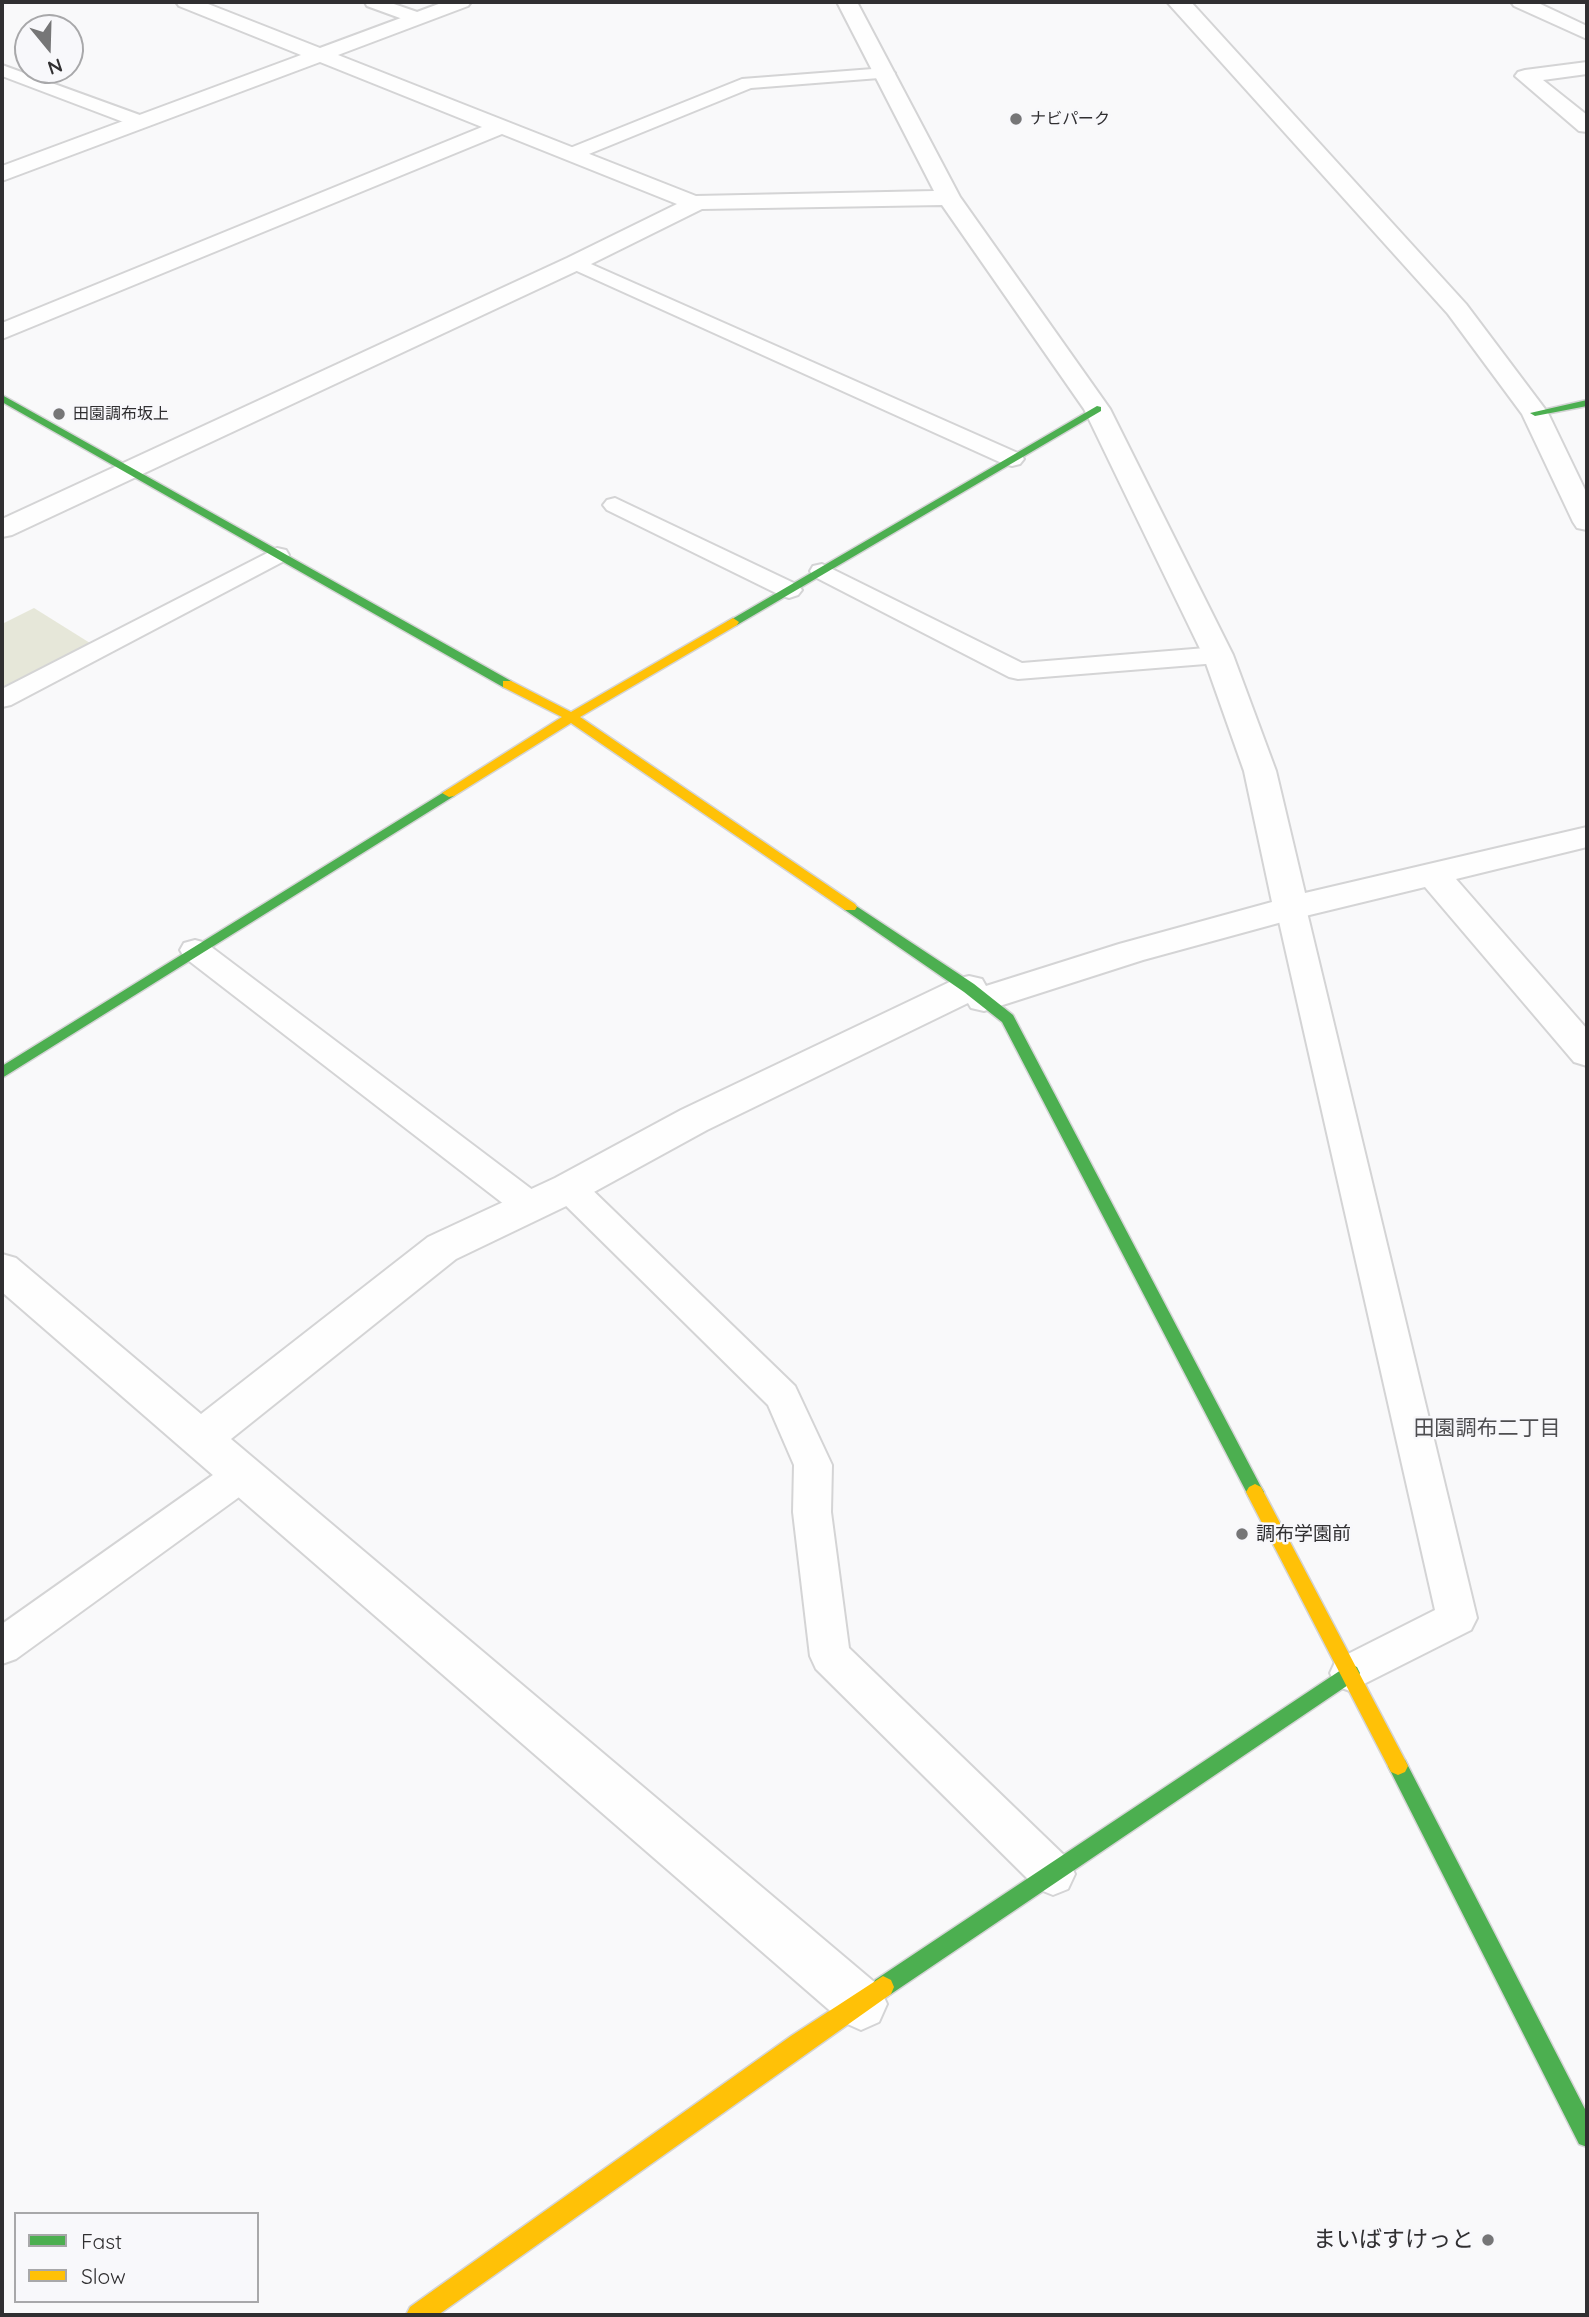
<!DOCTYPE html>
<html>
<head>
<meta charset="utf-8">
<style>
	body { margin:0 }
	#map { position:relative; width:1589px; height:2317px; overflow:hidden; background:#f9f9fa; font-family:Quicksand,sans-serif }
	canvas { display:block }
	.frame { position:absolute; inset:0; border:4px solid #302f31; pointer-events:none }
	.legend { position:absolute; left:14px; top:2212px; width:245px; height:91px; box-sizing:border-box; background:#f8f8fb; border:2px solid #a8a8aa; margin:0; padding:9px 12px; list-style:none; font-size:21px; color:#302f31 }
	.legend li { display:flex; align-items:center; gap:14px; height:35px }
	.legend b { width:35px; border:2px solid #a8a8aa }
	.north { position:absolute; left:14px; top:14px; width:70px; height:70px; box-sizing:border-box; background:#f8f8fb; border:2px solid #a8a8aa; border-radius:50%; rotate:161deg; font-size:19px; font-weight:700; line-height:28px; text-align:center; color:#302f31 }
	.north::after { content:''; display:block; margin:auto; width:24px; height:32px; background:#767677; clip-path:polygon(50% 0,100% 100%,50% 72%,0 100%) }
</style>
</head>
<body>
<div id="map">
<canvas width="1589" height="2317"></canvas>
<div class="frame"></div>
<ul class="legend">
<li><b style="height:9px;background:#4caf50"></b>Fast</li>
<li><b style="height:9px;background:#ffc107"></b>Slow</li>
</ul>
<div class="north">N</div>
</div>
<script>
const context = document.querySelector('canvas').getContext('2d');
context.lineJoin = 'round';
function fill(path, color) { context.fillStyle = color; context.fill(path, 'evenodd'); }
const shape = rows => new Path2D(rows.map(r => 'M' + r).join(''));
function trace(path, color, width, dash) { context.strokeStyle = color; context.lineWidth = width; context.lineCap = dash ? 'butt' : 'round'; context.setLineDash(dash || []); context.stroke(path); }
function drawText(font, color, halo, rows, align = 'center') {
  context.font = font + ' Quicksand,"Noto Sans JP",sans-serif'; context.lineWidth = 5; context.setLineDash([]); context.textBaseline = 'middle'; context.strokeStyle = halo; context.fillStyle = color; for (const [text, x, y, turn = 0] of rows) {
    context.save(); context.translate(x, y); context.rotate((+turn || 0) * Math.PI / 180); context.textAlign = isNaN(turn) ? turn : align; if (halo) context.strokeText(text, 0, 0); context.fillText(text, 0, 0); context.restore();
  }
}
fill(shape([
	[34,608,90,643,2,689,2,624]
]), '#e6e7d9');
const lane = shape([
	[365,2,388,2,423,14,426,18,423,22,411,22,367,6,365,2],
	[2,65,148,118,150,122,141,128,134,126,2,76,2,65],
	[886,68,895,73,892,77,751,88,579,158,565,158,562,154,565,150,742,79,886,68],
	[575,257,1020,454,1024,459,1020,464,1012,466,1004,464,568,267,565,263,568,259,575,257],
	[615,498,798,585,802,590,798,595,789,598,780,595,607,510,603,505,607,500,615,498],
	[277,548,286,550,289,555,286,560,11,705,2,707,2,689,277,548],
	[822,564,1022,663,1218,647,1227,649,1231,655,1227,661,1218,663,1018,679,1009,677,813,576,810,571,813,566,822,564],
	[1291,898,1302,901,1306,908,1477,1618,1471,1630,1350,1691,1336,1686,1330,1673,1336,1660,1435,1610,1276,908,1280,901,1291,898],
	[195,940,206,943,542,1197,547,1206,542,1215,530,1219,518,1215,184,957,180,950,184,943,195,940],
	[569,1176,581,1179,795,1386,832,1465,831,1512,849,1648,1068,1859,1075,1874,1068,1889,1053,1895,1038,1889,816,1669,810,1656,793,1512,794,1465,768,1405,557,1197,552,1188,557,1179,569,1176],
	[240,1460,253,1465,259,1476,253,1487,16,1659,2,1664,2,1624,227,1465,240,1460]
]);
const street = shape([
	[176,2,203,2,320,48,444,2,471,2,468,6,338,55,696,196,934,191,837,2,857,2,960,197,1110,409,1233,655,1276,771,1305,893,1587,827,1587,847,1456,879,1587,1029,1587,1066,1574,1062,1425,887,1293,919,1143,960,984,1011,971,1008,968,1003,707,1130,583,1198,456,1259,231,1439,879,1986,887,2004,879,2022,861,2030,843,2022,2,1292,2,1254,16,1258,201,1414,428,1237,555,1178,681,1110,956,979,969,976,982,979,986,986,1119,944,1272,902,1244,771,1203,655,1084,409,942,205,702,209,583,268,12,535,2,537,2,519,567,258,677,204,502,134,2,339,2,323,482,127,320,62,2,181,2,166,301,55,179,6,176,2],
	[1167,2,1191,2,1466,304,1548,413,1587,494,1587,530,1577,528,1573,522,1522,414,1448,314,1167,2],
	[1511,2,1536,2,1587,26,1587,39,1514,6,1511,2],
	[1587,62,1587,74,1543,80,1587,115,1587,132,1579,131,1515,76,1518,72,1525,70,1587,62]
]);
const fast = shape([
	[2,395,511,681,513,684,507,688,503,687,2,402,2,395],
	[1587,400,1587,406,1535,416,1530,413,1587,400],
	[1097,406,1101,407,1101,411,737,625,733,626,727,622,1097,406],
	[449,789,456,793,454,796,2,1078,2,1066,449,789],
	[850,902,974,984,1013,1015,1261,1487,1264,1492,1261,1497,1255,1500,1249,1497,1002,1022,964,992,845,910,843,907,850,902],
	[1350,1664,1357,1667,1360,1673,1357,1679,891,1994,883,1998,875,1994,872,1987,875,1980,1350,1664],
	[1398,1757,1405,1760,1587,2113,1587,2147,1579,2144,1391,1772,1388,1766,1391,1760,1398,1757]
]);
const slow = shape([
	[733,618,739,622,737,625,580,717,855,904,857,907,855,910,845,910,571,723,454,796,449,797,442,793,562,717,503,687,503,681,511,681,571,712,733,618],
	[1255,1484,1261,1487,1405,1760,1408,1766,1405,1772,1398,1775,1391,1772,1246,1492,1249,1487,1255,1484],
	[883,1976,891,1980,894,1987,891,1994,438,2315,406,2315,410,2307,791,2036,883,1976]
]);
trace(lane, '#d4d4d5', 4);
trace(street, '#d4d4d5', 4);
trace(fast, '#d4d4d5', 3);
trace(slow, '#d4d4d5', 3);
fill(lane, '#fefefe');
fill(street, '#fefefe');
fill(fast, '#4caf50');
fill(slow, '#ffc107');
for (const [x, y, r, color] of [
	[1016,119,7,"#767677"],
	[59,414,7,"#767677"],
	[1242,1534,7,"#767677"],
	[1488,2240,7,"#767677"]
]) { const dot = new Path2D(); dot.arc(x, y, r, 0, 2 * Math.PI); context.fillStyle = color; context.fill(dot); trace(dot, '#f8f8fb', 2.5); }
drawText('16px', '#302f31', '#f8f8fb', [
	["ナビパーク",1030,119],
	["田園調布坂上",73,414]
], 'left');
drawText('19px', '#302f31', '#f8f8fb', [
	["調布学園前",1256,1534]
], 'left');
drawText('21px', '#4e4e51', '#f8f8fb', [
	["田園調布二丁目",1487,1429]
]);
drawText('23px', '#302f31', '#f8f8fb', [
	["まいばすけっと",1474,2240]
], 'right');
</script>
</body>
</html>
